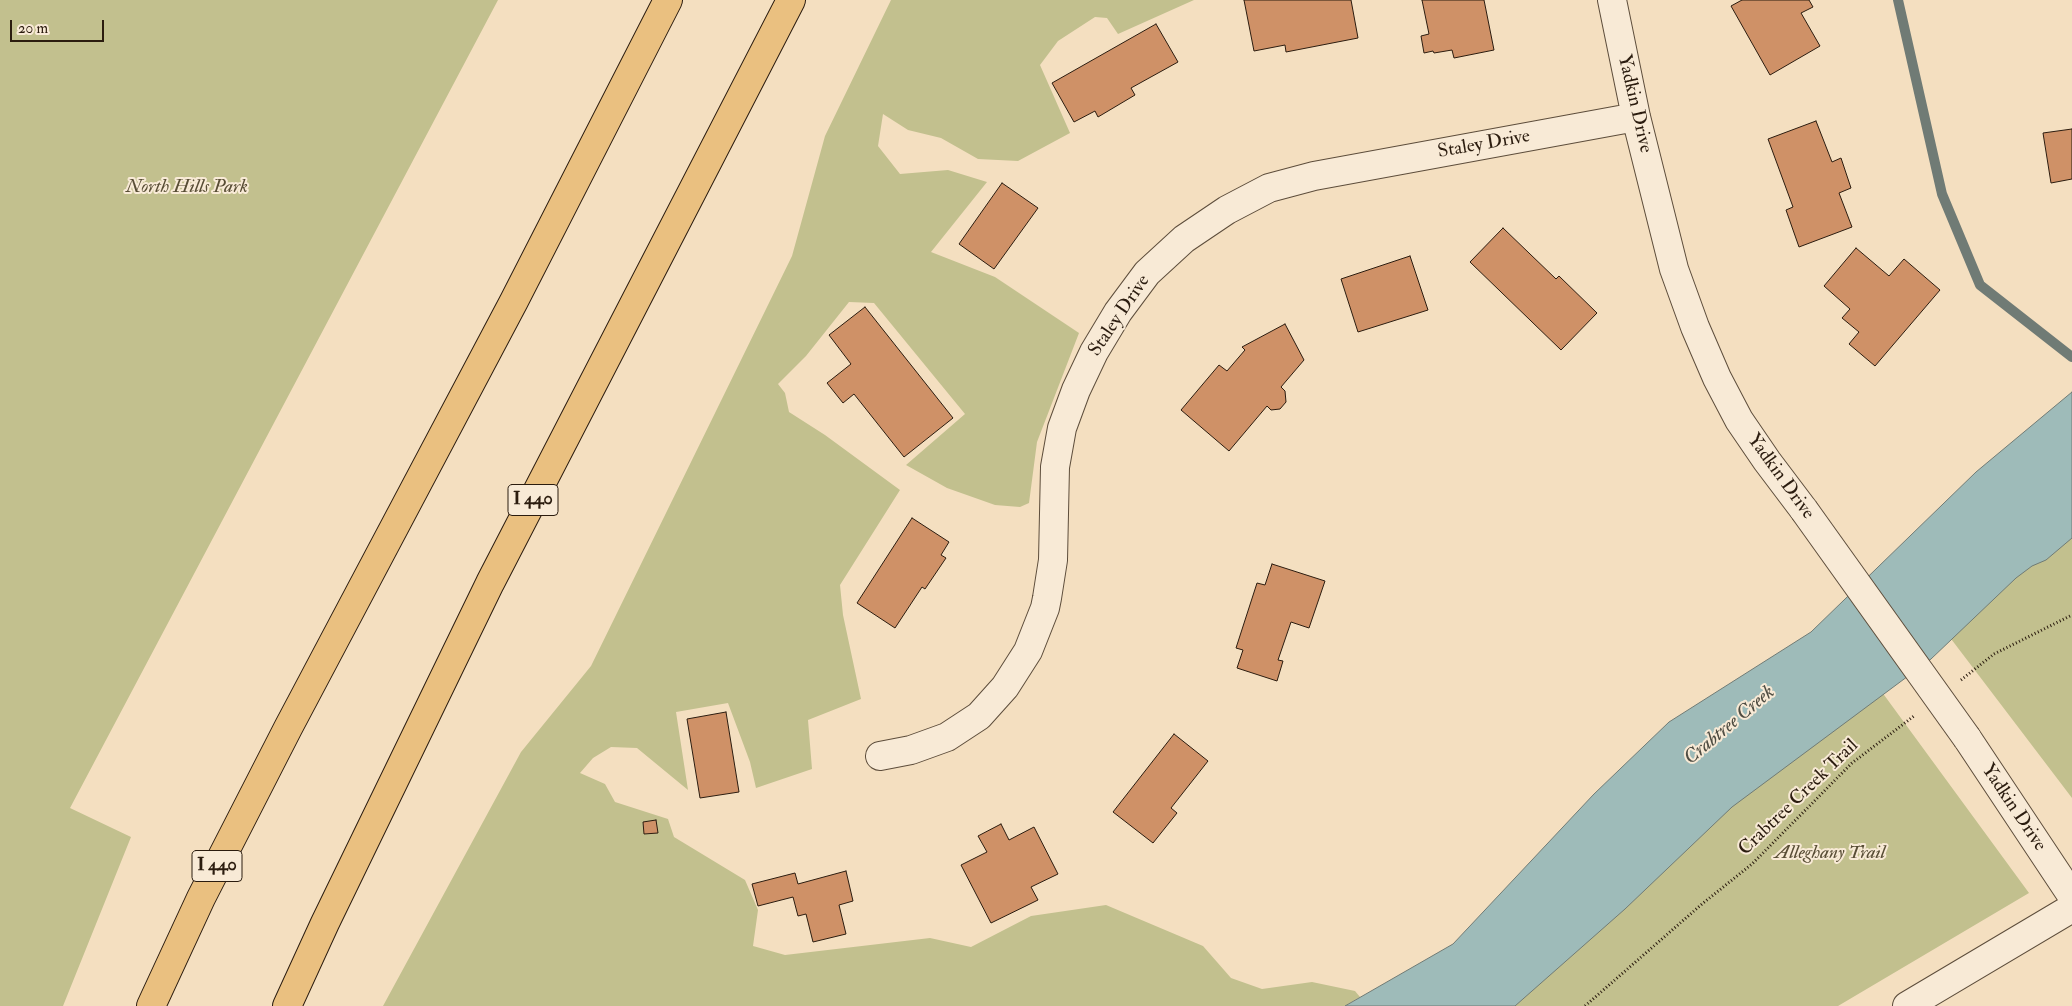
<!DOCTYPE html>
<html>
<head>
<meta charset="utf-8">
<style>
	body { margin:0 }
	#map { position:relative; width:2072px; height:1006px; overflow:hidden; background:#f4dfc0; font-family:"IM FELL Double Pica",serif }
	canvas { display:block }
	.scale { position:absolute; left:10px; top:20px; width:94px; height:22px; box-sizing:border-box; border:2px solid #2b1c0f; border-top:0; padding-left:6px; font-size:15px; line-height:18px; white-space:nowrap; color:#2b1c0f; -webkit-text-stroke:4px #f8ead6; paint-order:stroke }
</style>
</head>
<body>
<div id="map">
<canvas width="2072" height="1006"></canvas>
<div class="scale">20 m</div>
</div>
<script>
const context = document.querySelector('canvas').getContext('2d');
context.lineJoin = 'round';
function fill(path, color) { context.fillStyle = color; context.fill(path, 'evenodd'); }
const shape = rows => new Path2D(rows.map(r => 'M' + r).join(''));
function trace(path, color, width, dash) { context.strokeStyle = color; context.lineWidth = width; context.lineCap = dash ? 'butt' : 'round'; context.setLineDash(dash || []); context.stroke(path); }
function drawText(font, color, halo, rows, align = 'center') {
  context.font = font + ' "IM FELL Double Pica",serif'; context.lineWidth = 4; context.setLineDash([]); context.textBaseline = 'middle'; context.strokeStyle = halo; context.fillStyle = color; for (const [text, x, y, turn = 0] of rows) {
    context.save(); context.translate(x, y); context.rotate((+turn || 0) * Math.PI / 180); context.textAlign = isNaN(turn) ? turn : align; if (halo) context.strokeText(text, 0, 0); context.fillText(text, 0, 0); context.restore();
  }
}
fill(shape([
	[0,0,498,0,70,808,131,837,63,1006,0,1006],
	[891,0,1194,0,1118,34,1107,18,1095,17,1058,41,1040,65,1070,133,1018,161,978,159,941,138,908,130,883,114,878,146,900,174,948,170,987,182,931,252,995,277,1079,333,1037,442,1029,503,1020,507,995,505,947,488,906,465,965,414,874,303,849,302,806,356,778,384,785,393,789,412,825,435,900,490,840,585,843,615,861,699,808,720,812,769,756,788,750,762,728,703,676,712,688,790,637,748,611,747,593,758,580,773,605,784,615,802,668,819,674,837,745,880,758,910,753,946,785,955,930,938,971,947,1031,916,1106,905,1203,946,1231,978,1262,989,1312,982,1355,991,1360,997,1345,1006,383,1006,521,752,591,666,792,256,825,136],
	[2072,476,2072,798,1923,602],
	[1857,658,2029,893,1838,1006,1434,1006]
]), '#c2c08e');
const water = shape([
	[2072,392,2072,538,2046,560,2032,566,2016,578,1931,659,1732,807,1625,909,1515,1006,1345,1006,1453,944,1594,794,1669,722,1811,632,1976,472,2072,392]
]);
fill(water, '#9ebbb9');
trace(water, '#707b75', 1);
trace(shape([
	[1898,0,1942,194,1980,285,2072,357]
]), '#707b75', 10);
const building = shape([
	[1244,0,1351,0,1358,38,1286,52,1285,45,1254,51,1244,0],
	[1422,0,1484,0,1494,50,1454,58,1452,50,1434,53,1433,51,1424,53,1421,36,1429,34,1422,0],
	[1742,0,1809,0,1813,7,1801,13,1820,46,1770,75,1731,6,1742,0],
	[1156,24,1178,62,1131,88,1135,95,1098,117,1095,111,1074,122,1052,83,1156,24],
	[1816,121,1832,162,1841,158,1851,188,1839,193,1852,227,1799,247,1786,210,1793,207,1768,139,1816,121],
	[2072,129,2072,179,2051,183,2043,133,2072,129],
	[1002,183,1038,208,994,269,959,244,1002,183],
	[1503,228,1556,279,1559,276,1597,313,1561,350,1470,262,1503,228],
	[1856,248,1889,276,1904,259,1940,290,1875,366,1849,344,1859,332,1842,318,1850,309,1824,286,1856,248],
	[1410,256,1428,310,1358,332,1341,279,1410,256],
	[865,307,953,418,904,457,854,394,843,403,827,383,851,364,829,335,865,307],
	[1285,324,1304,360,1281,387,1285,391,1286,402,1280,409,1271,410,1267,406,1229,451,1181,410,1219,365,1227,371,1245,350,1242,347,1285,324],
	[912,518,949,542,941,555,946,558,925,589,922,587,895,628,857,603,912,518],
	[1272,564,1325,581,1309,628,1291,622,1278,660,1283,661,1277,681,1237,668,1243,650,1236,648,1257,583,1265,585,1272,564],
	[726,712,739,792,700,798,687,719,726,712],
	[1174,734,1208,761,1171,808,1177,813,1153,843,1113,812,1174,734],
	[656,820,658,833,644,834,643,822,656,820],
	[1001,824,1009,840,1034,827,1058,874,1031,887,1038,900,991,923,961,865,987,852,978,836,1001,824],
	[846,871,853,901,839,905,846,934,813,942,806,914,798,916,793,897,758,906,752,884,795,873,798,884,846,871]
]);
fill(building, '#cf9167');
trace(building, '#2b1c0f', 1);
const minor = shape([
	[1612,0,1636,117,1674,269,1695,327,1717,378,1739,420,1767,461,1804,510],
	[1967,738,2072,896],
	[880,756,911,750,947,737,979,716,1005,687,1028,651,1045,608,1047,598,1053,560,1055,467,1062,428,1076,390,1094,352,1118,312,1147,273,1184,239,1227,210,1269,188,1314,176,1636,117],
	[1907,1006,2072,908]
]);
const highway = shape([
	[151,1006,201,898,288,728,514,301,668,0],
	[287,1006,325,923,490,583,791,0]
]);
trace(minor, '#5d4d3b', 30);
trace(highway, '#2b1c0f', 30);
trace(shape([
	[1961,680,1994,654,2072,615],
	[1585,1006,1702,904,1752,864,1852,763,1914,716]
]), '#2b1c0f', 3, [1, 2.5]);
trace(minor, '#f8ead6', 28);
trace(highway, '#eac080', 28);
const minorBridge = shape([
	[1804,510,1967,738]
]);
trace(minorBridge, '#5d4d3b', 30, []);
trace(minorBridge, '#f8ead6', 28);
for (const [x, y, w] of [
	[533,500,50],
	[217,866,50]
]) { const box = new Path2D(); box.roundRect(x - w / 2, y - 15.5, w, 31, 4); context.fillStyle = '#f8ead6'; context.fill(box); trace(box, '#2b1c0f', 1); }
drawText('bold 18px', '#2b1c0f', null, [
	["I 440",533,500],
	["I 440",217,866]
]);
drawText('19px', '#2b1c0f', '#f8ead6', [
	["Yadkin Drive",1634,104,77],
	["Staley Drive",1484,145,-10],
	["Staley Drive",1120,316,-56],
	["Yadkin Drive",1780,477,54],
	["Crabtree Creek Trail",1799,798,-44],
	["Yadkin Drive",2013,808,56]
]);
drawText('italic 19px', '#584d35', '#f8ead6', [
	["North Hills Park",187,188],
	["Alleghany Trail",1830,854]
]);
drawText('italic 20px', '#4e4c42', '#f8ead6', [
	["Crabtree Creek",1730,726,-40]
]);
</script>
</body>
</html>
